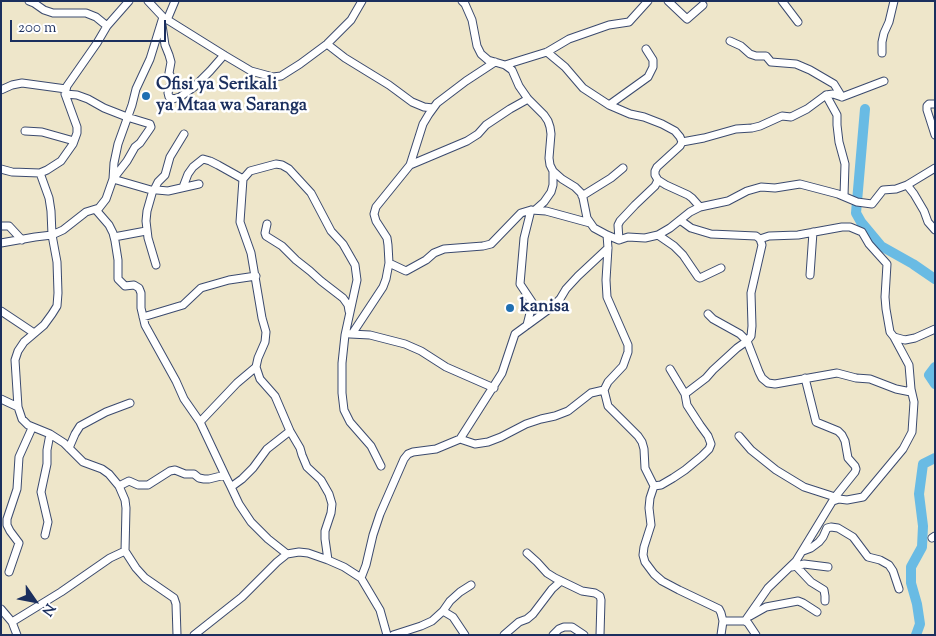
<!DOCTYPE html>
<html>
<head>
<meta charset="utf-8">
<style>
	body { margin:0 }
	#map { position:relative; width:936px; height:636px; overflow:hidden; background:#eee6ca; font-family:"Sorts Mill Goudy",serif }
	canvas { display:block }
	.frame { position:absolute; inset:0; border:2px solid #1b2f5e; pointer-events:none }
	.north { position:absolute; left:10px; top:576px; width:50px; height:50px; -webkit-text-stroke:4px #fff; paint-order:stroke; rotate:123deg; font-size:14px; font-weight:700; line-height:20px; text-align:center; color:#1b2f5e }
	.north::after { content:''; display:block; margin:auto; width:18px; height:22px; background:#1b2f5e; clip-path:polygon(50% 0,100% 100%,50% 72%,0 100%) }
	.scale { position:absolute; left:10px; top:20px; width:156px; height:22px; box-sizing:border-box; border:2px solid #1b2f5e; border-top:0; padding-left:6px; font-size:15px; line-height:18px; white-space:nowrap; color:#1b2f5e; -webkit-text-stroke:4px #fff; paint-order:stroke }
</style>
</head>
<body>
<div id="map">
<canvas width="936" height="636"></canvas>
<div class="frame"></div>
<div class="north">N</div>
<div class="scale">200 m</div>
</div>
<script>
const context = document.querySelector('canvas').getContext('2d');
context.lineJoin = 'round';
const shape = rows => new Path2D(rows.map(r => 'M' + r).join(''));
function trace(path, color, width, dash) { context.strokeStyle = color; context.lineWidth = width; context.lineCap = dash ? 'butt' : 'round'; context.setLineDash(dash || []); context.stroke(path); }
function drawText(font, color, halo, rows, align = 'center') {
  context.font = font + ' "Sorts Mill Goudy",serif'; context.lineWidth = 5; context.setLineDash([]); context.textBaseline = 'middle'; context.strokeStyle = halo; context.fillStyle = color; for (const [text, x, y, turn = 0] of rows) {
    context.save(); context.translate(x, y); context.rotate((+turn || 0) * Math.PI / 180); context.textAlign = isNaN(turn) ? turn : align; if (halo) context.strokeText(text, 0, 0); context.fillText(text, 0, 0); context.restore();
  }
}
trace(shape([
	[865,109,856,213,861,222,881,246,913,264,935,279],
	[935,367,929,375,935,384],
	[916,635,920,624,917,604,911,583,911,567,922,547,923,526,919,494,923,464,935,458]
]), '#69bbe4', 10);
const minor = shape([
	[29,1,34,3,44,10,53,13,86,13,96,17,107,26],
	[148,1,163,17,224,55,251,71,273,77,281,76,300,64,327,44,351,20,362,1],
	[462,1,465,4,472,20,477,46,481,54,488,60,505,65,512,70,519,86,528,99,544,115,548,121,550,127,551,134,549,158,550,165,553,171,562,179,575,187,581,193,583,198,587,218,594,228,607,235,619,240,628,237,645,238,658,235,670,228,690,212,700,207,728,201,747,191,761,187,775,188,800,184,838,194,857,202,872,204,883,190,896,189,907,185,935,168],
	[668,1,687,19,703,5],
	[782,1,798,22],
	[167,20,175,1],
	[162,25,165,45,169,55,171,62,169,73,172,79,168,93,169,97,173,99,180,97,194,87,210,71,224,55],
	[730,41,741,46,750,54,756,56,766,56,771,62,796,64,810,70,834,84,842,97],
	[327,44,345,58,389,85,412,102,424,107,433,108],
	[547,52,565,67,583,88,609,105,630,114,644,117,662,124,675,131,680,137,682,142,680,146,657,167,655,171,655,175,658,180,666,185,688,195,692,198,700,207],
	[882,53,882,42,884,33,889,22,894,1],
	[505,65,547,52,569,39,609,25,629,22,648,1],
	[1,90,12,85,22,83,66,89],
	[65,94,77,95,88,99,104,108,127,117,150,124,151,127,149,130,140,143,135,147,127,161,113,179,151,190,157,190,168,191,199,184],
	[826,95,837,115,837,125,839,142,845,164,844,196],
	[935,104,929,104,927,106,927,110,935,135],
	[609,105,648,77,653,67,653,60,646,49],
	[25,131,42,132,74,141],
	[682,142,704,138,736,129,752,128,760,126,782,116,791,117,807,109,826,95,833,94,842,97,884,81],
	[410,165,467,141,478,134,486,125,510,109,528,99],
	[1,169,12,172,40,173,47,170,61,161,73,144,77,133,77,127,65,94,67,86,97,43,107,26,129,1],
	[40,173,49,198,51,211,52,235,57,262,58,293,57,306,52,314,44,325,24,342,18,351,15,360,18,407,22,419,28,425,50,434,64,443,83,462,102,469,109,474,119,486,125,500,126,508,125,551,136,568,145,578,174,598,176,604,177,635],
	[907,185,914,194,924,211,928,222,935,230],
	[183,187,188,174,193,167,203,159,210,161,218,165,243,179],
	[153,190,147,211,146,221,148,238,156,265],
	[154,190,158,182,165,175,170,157,184,134],
	[582,196,611,178,623,168],
	[96,210,109,225,113,233,115,241,118,260,118,279,125,286,134,285,139,288,141,293,141,308,145,325,176,381,184,399,200,422,225,475,231,487,239,504,251,522,268,539,287,554],
	[535,210,544,202,551,192,553,185,553,172],
	[267,224,265,233,266,236,282,246,296,260,310,271,321,281,343,298,348,305,349,311],
	[1,226,9,226,22,240],
	[607,235,608,248,606,280,607,297,628,345,628,352,623,366,608,382,604,390,608,406,638,436,642,442,644,449,645,468,654,486,650,498,649,508,651,525,644,547,643,555,645,562,654,574,662,581,679,590,719,609,721,613,723,621,721,635],
	[658,235,674,246,683,255,698,277,700,278,721,268],
	[114,237,146,231],
	[760,239,769,236,798,235,842,227,850,227,862,232,869,244,887,264,885,297,886,309,890,332,894,337,905,340,915,338,935,329],
	[619,240,618,225,620,221,635,205,655,186,658,180],
	[1,243,35,237,52,235,63,230,86,212,99,208,106,199,113,179,114,163,118,144,132,105,136,89,150,59,163,17],
	[389,263,406,271,426,260,434,253,444,249,483,246,491,244,521,213,531,210,546,211,590,223],
	[810,275,813,232],
	[1,311,34,333],
	[708,314,713,319,740,334,747,341,759,372,762,378,768,383,775,384,837,373,856,378,870,379,896,389,911,392],
	[143,317,183,305,201,288,229,280,256,276],
	[527,325,532,305,532,302,520,284,524,238,531,210],
	[350,334,370,335,405,344,421,351,446,367,494,388],
	[352,334,383,287,386,279,389,263,388,245,387,238,376,221,374,214,376,207,410,165,423,124,429,114,437,103,466,81,495,62],
	[670,369,685,394],
	[1,399,18,407],
	[200,422,237,383,256,367],
	[739,436,751,450,776,470,804,487,835,497],
	[460,439,475,444,488,442,501,437,526,424,541,419,555,416,568,411,591,393,604,390],
	[69,448,75,434,80,426,106,412,130,403],
	[119,486,129,481,138,485,148,485,170,471,175,470,185,474,194,474,199,478,204,479,209,479,225,475],
	[654,486,661,485,673,478,685,470,702,456,709,449,711,444,708,436,700,425,687,405,685,394,706,378,713,370,737,348,747,341,751,336,752,326,751,293,762,245,760,239,756,236,711,234,691,228,680,220],
	[231,487,242,479,253,468,267,449,290,431],
	[833,501,839,499,847,500,863,497,903,449,912,432,914,402,911,389,909,365,894,337],
	[45,535,48,522,41,492,47,464,47,450,50,434],
	[932,538,935,536],
	[803,551,811,548,819,542,823,537,827,528,831,527,838,528,853,537,868,557,880,560,889,565,893,571,899,589],
	[527,553,537,562,547,573,555,578,582,591,595,593,600,596,601,600,600,635],
	[328,560,325,539,325,531,331,513,332,504,329,494,321,480,307,467,302,455,300,448,290,431,275,396,260,379,256,367,258,358,265,342,266,332,262,318,251,253,240,222,243,179,250,171,276,164,282,165,289,169,311,193,331,231,343,244,355,265,357,280,345,335,342,363,342,393,344,410,350,422,371,446,381,466],
	[796,566,811,582,824,590,825,596,825,601],
	[792,567,804,564,828,567],
	[9,572,19,543,10,531,7,525,7,519,17,489,19,457,32,428],
	[361,578,366,565,373,535,380,514,404,459,408,454,413,452,436,449,460,439,502,373,515,334,552,307,560,299,566,289,578,276,608,248],
	[1,609,12,622,17,635],
	[443,611,453,617,465,635],
	[750,616,766,607,798,601,803,603,817,612],
	[723,621,745,621,748,623,756,635],
	[745,621,768,588,796,561,835,497,855,472,856,469,855,466,848,458,845,441,842,435,838,431,816,422,805,378],
	[12,622,61,592,110,558,125,551],
	[194,635,242,597,277,562,287,554,299,552,308,553,328,560,344,567,361,578,380,610,387,635],
	[393,635,421,626,432,621,443,611,450,601,460,592,471,585],
	[504,635,519,622,527,619,533,614,552,589,561,581],
	[553,635,559,629,564,627,572,627,584,635]
]);
trace(minor, '#3b4a6e', 9);
trace(minor, '#fff', 7);
for (const [x, y, r, color] of [
	[146,96,5,"#1f6fb2"],
	[510,308,5,"#1f6fb2"]
]) { const dot = new Path2D(); dot.arc(x, y, r, 0, 2 * Math.PI); context.fillStyle = color; context.fill(dot); trace(dot, '#fff', 2); }
drawText('bold 18px', '#1b2f5e', '#fff', [
	["Ofisi ya Serikali",156,86],
	["ya Mtaa wa Saranga",156,107],
	["kanisa",520,308]
], 'left');
</script>
</body>
</html>
